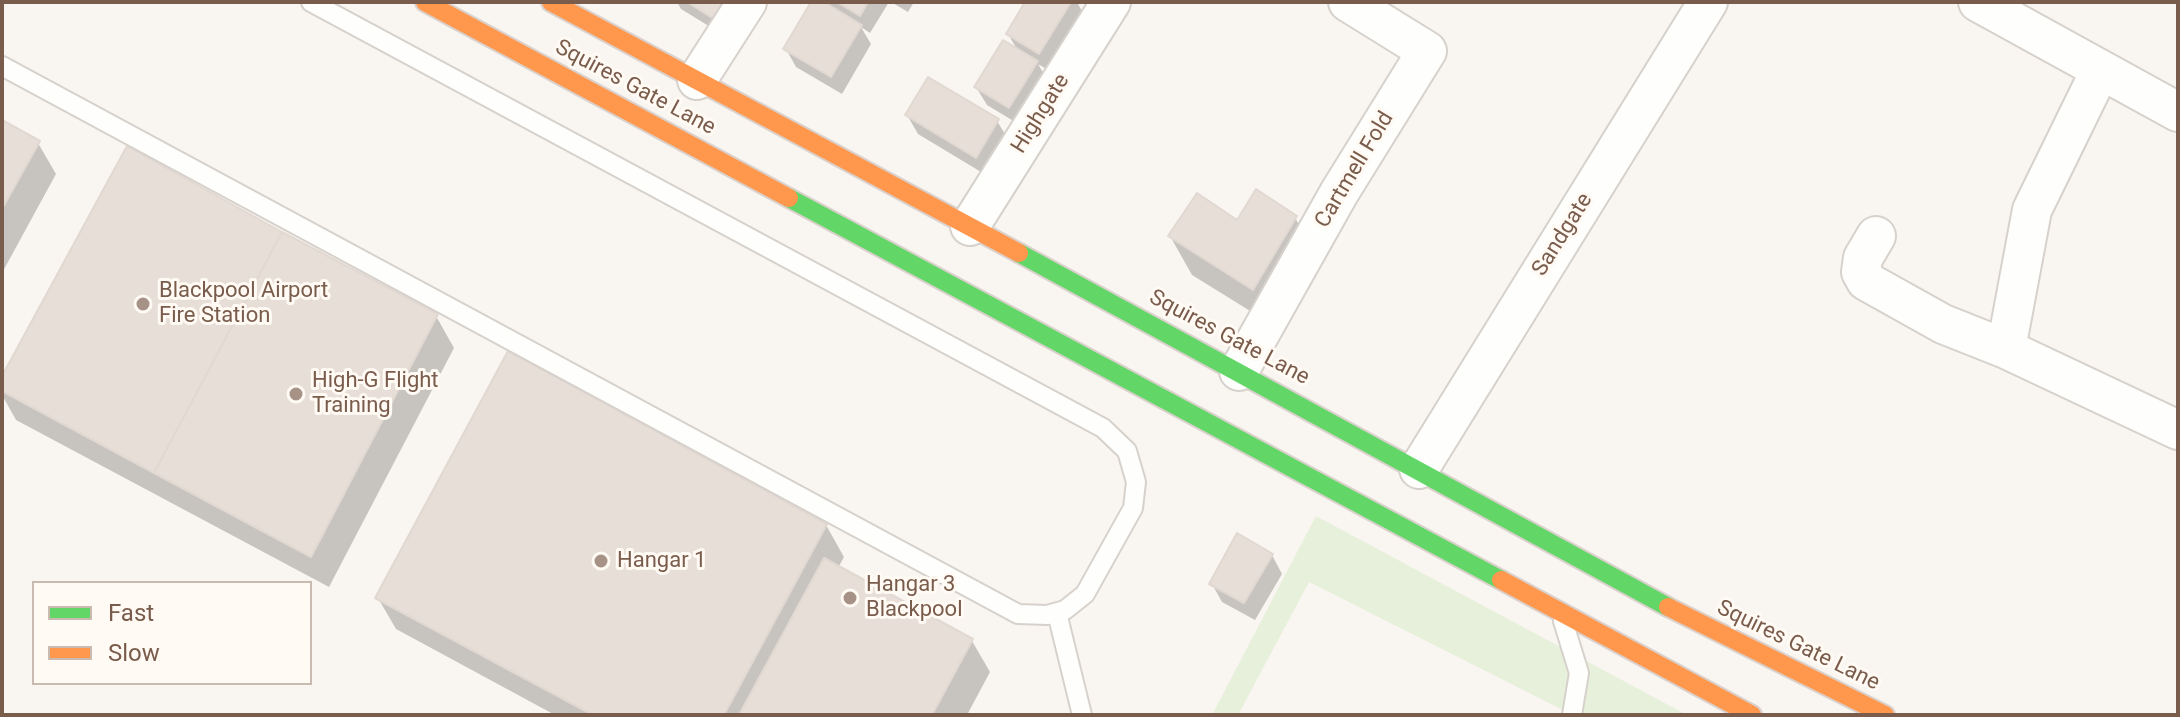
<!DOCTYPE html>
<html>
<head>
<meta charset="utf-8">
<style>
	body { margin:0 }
	#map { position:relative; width:2180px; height:717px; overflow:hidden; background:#f9f5f0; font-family:Roboto,sans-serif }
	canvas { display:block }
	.frame { position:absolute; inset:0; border:4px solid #7a5c4d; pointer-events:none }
	.legend { position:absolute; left:32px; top:581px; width:280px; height:104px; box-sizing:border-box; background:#fffaf3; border:2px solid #cabbb1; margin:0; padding:10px 14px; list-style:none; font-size:24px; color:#7a5c4d }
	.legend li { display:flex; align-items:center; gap:16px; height:40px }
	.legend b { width:40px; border:2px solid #cabbb1 }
</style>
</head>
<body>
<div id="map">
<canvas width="2180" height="717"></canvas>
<div class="frame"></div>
<ul class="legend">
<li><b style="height:10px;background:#63d668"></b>Fast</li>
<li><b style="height:10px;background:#ff974d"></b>Slow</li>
</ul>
</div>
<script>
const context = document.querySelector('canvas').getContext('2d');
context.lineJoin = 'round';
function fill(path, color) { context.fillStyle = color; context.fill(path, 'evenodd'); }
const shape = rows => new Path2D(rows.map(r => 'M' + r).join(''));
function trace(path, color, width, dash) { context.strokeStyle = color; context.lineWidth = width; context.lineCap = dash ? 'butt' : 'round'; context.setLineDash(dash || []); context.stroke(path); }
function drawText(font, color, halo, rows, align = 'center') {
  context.font = font + ' Roboto,sans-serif'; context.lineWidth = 6; context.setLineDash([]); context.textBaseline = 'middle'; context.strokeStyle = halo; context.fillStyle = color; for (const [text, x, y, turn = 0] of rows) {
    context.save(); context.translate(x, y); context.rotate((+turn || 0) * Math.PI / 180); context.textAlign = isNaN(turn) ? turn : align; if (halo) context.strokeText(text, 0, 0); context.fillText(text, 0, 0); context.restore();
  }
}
fill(shape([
	[1316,516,1687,715,1573,715,1309,582,1238,715,1212,715]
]), '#e7f0db');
fill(shape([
	[677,2,746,2,725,36,681,9],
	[813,2,820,2,830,8,826,2,889,2,870,33,861,27,871,44,842,94,796,67,786,49],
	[891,2,914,2,908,12],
	[1028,2,1077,2,1084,15,1050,71,1038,64,1048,81,1020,125,987,105,976,87,1018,51,1008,34],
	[907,115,997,121,1008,139,986,175,918,134],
	[2,122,38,143,56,174,2,273],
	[1295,218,1318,256,1276,327,1192,275,1170,236],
	[436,316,454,348,329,587,16,420,2,395,2,380],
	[826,525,844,557,838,568,972,641,990,672,967,715,555,715,396,629,378,598],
	[1272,555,1282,574,1255,620,1222,602,1212,584]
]), '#0003');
const building = shape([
	[687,2,725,2,714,19,687,2],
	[811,2,824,2,862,25,831,77,783,49,811,2],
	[837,2,868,2,860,16,837,2],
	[1025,2,1071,2,1039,54,1006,34,1025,2],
	[1003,40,1038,61,1009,108,974,87,1003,40],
	[928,77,999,119,976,158,905,115,928,77],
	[2,120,40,141,2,209,2,120],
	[127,146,282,232,154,473,2,391,2,376,127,146],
	[1256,189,1297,216,1253,290,1168,236,1197,193,1237,220,1256,189],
	[282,232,438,314,311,557,154,473,282,232],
	[508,351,827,524,724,715,593,715,375,598,508,351],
	[1237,533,1273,554,1244,603,1209,584,1237,533],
	[824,558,973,639,932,715,739,715,824,558]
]);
fill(building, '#e6ded7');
trace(building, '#e2d8d2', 2);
const lane = shape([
	[2,66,1018,614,1047,615,1065,610,1085,594,1133,508,1136,482,1127,451,1103,428,311,2],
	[1057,613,1082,715],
	[1563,621,1579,673,1572,715]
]);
const street = shape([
	[1978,2,2178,112],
	[697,80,747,2],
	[970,226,1111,2],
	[1876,236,1863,258,1861,272,1866,281,1943,324,2006,349,2178,430],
	[2006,349,2032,210,2100,71],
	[1239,371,1339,193,1427,51,1348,2],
	[1419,469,1708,2]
]);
const fast = shape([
	[789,198,1501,580],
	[1019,253,1668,607]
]);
const slow = shape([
	[425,2,789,198],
	[551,2,1019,253],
	[1501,580,1752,715],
	[1668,607,1885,715]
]);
trace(lane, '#d7d1cb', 22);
trace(street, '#d7d1cb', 42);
trace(fast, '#dad1cc', 22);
trace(slow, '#dad1cc', 22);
trace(lane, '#fefefd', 18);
trace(street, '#fefefd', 38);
trace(fast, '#63d668', 18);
trace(slow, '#ff974d', 18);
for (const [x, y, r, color] of [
	[143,304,8,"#a69286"],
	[296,394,8,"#a69286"],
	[601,561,8,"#a69286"],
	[850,598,8,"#a69286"]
]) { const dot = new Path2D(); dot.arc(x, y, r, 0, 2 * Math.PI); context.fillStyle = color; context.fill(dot); trace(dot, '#fffaf3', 3); }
drawText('22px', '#7a5c4d', '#fffaf3', [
	["Squires Gate Lane",635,88,28],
	["Highgate",1041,114,-58],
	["Cartmell Fold",1355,170,-59],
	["Sandgate",1563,235,-58],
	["Squires Gate Lane",1229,338,28],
	["Squires Gate Lane",1798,646,26]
]);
drawText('22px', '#7a5c4d', '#fffaf3', [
	["Blackpool Airport",159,291],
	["Fire Station",159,316],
	["High-G Flight",312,381],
	["Training",312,406],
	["Hangar 1",617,561],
	["Hangar 3",866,585],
	["Blackpool",866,610]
], 'left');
</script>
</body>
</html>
